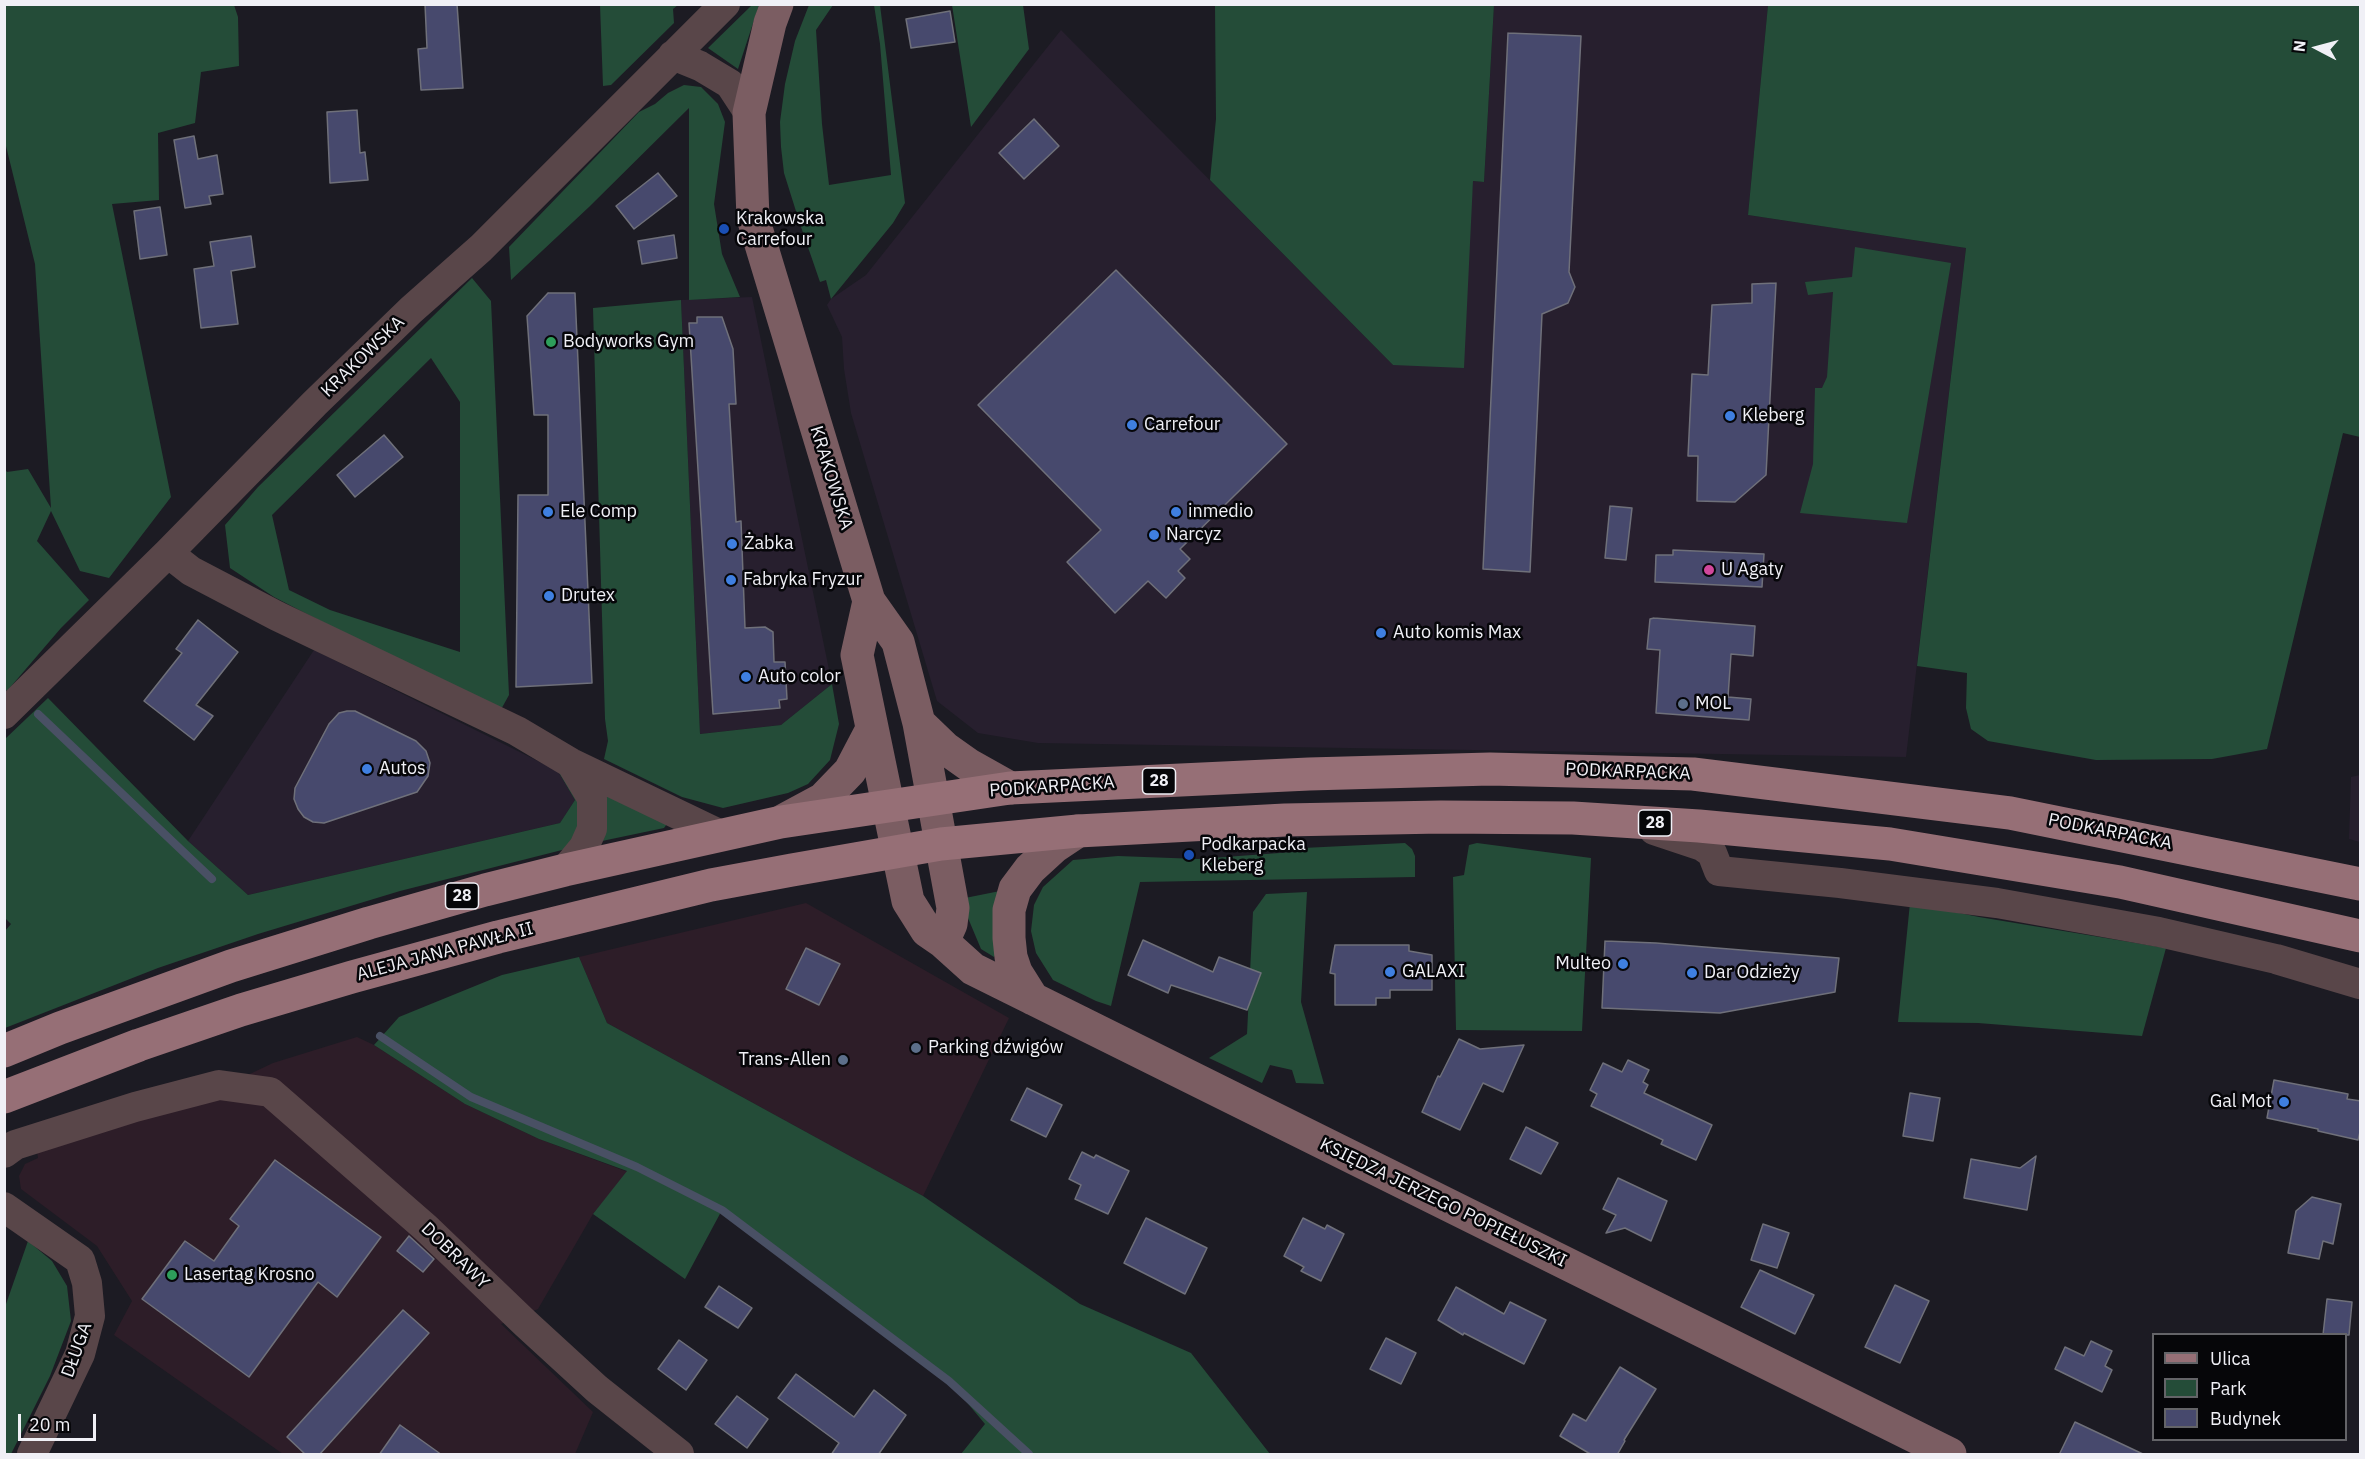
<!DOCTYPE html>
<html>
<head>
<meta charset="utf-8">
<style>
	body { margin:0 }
	#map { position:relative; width:2365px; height:1459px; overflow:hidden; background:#1c1b23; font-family:"IBM Plex Sans",sans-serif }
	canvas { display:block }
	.frame { position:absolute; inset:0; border:6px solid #f0f0f6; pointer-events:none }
	.legend { position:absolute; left:2152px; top:1333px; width:195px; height:108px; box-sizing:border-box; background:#060609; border:2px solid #646468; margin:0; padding:8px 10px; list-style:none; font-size:18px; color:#f0f0f6 }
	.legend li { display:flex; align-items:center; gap:12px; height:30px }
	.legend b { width:30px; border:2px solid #646468 }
	.north { position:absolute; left:2287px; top:18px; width:60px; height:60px; -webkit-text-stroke:4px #060609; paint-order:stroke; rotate:276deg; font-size:16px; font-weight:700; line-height:24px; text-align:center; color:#f0f0f6 }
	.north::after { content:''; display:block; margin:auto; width:21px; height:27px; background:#f0f0f6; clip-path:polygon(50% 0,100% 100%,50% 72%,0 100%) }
	.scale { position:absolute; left:18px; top:1414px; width:78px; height:27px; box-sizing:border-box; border:3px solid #f0f0f6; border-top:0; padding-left:8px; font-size:18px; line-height:21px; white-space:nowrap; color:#f0f0f6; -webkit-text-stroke:4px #060609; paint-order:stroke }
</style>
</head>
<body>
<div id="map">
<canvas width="2365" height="1459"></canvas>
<div class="frame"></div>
<ul class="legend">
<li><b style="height:8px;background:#966f76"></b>Ulica</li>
<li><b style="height:16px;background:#244c38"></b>Park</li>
<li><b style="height:16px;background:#47496d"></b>Budynek</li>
</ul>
<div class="north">N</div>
<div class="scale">20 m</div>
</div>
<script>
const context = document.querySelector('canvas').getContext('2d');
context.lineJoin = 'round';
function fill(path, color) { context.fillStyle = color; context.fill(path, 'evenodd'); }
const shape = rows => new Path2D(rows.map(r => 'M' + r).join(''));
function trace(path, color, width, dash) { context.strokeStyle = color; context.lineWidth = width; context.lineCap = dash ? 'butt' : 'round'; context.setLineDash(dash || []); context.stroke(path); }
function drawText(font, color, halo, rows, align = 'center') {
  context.font = font + ' "IBM Plex Sans",sans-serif'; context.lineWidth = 5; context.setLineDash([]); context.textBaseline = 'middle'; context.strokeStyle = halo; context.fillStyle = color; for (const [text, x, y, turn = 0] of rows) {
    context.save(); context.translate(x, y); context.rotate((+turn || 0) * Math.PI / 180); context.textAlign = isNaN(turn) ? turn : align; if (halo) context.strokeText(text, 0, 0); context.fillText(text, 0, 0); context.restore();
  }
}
fill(shape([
	[1494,5,1768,5,1748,215,1966,248,1906,757,1038,743,978,733,937,701,851,413,844,369,842,337,827,305,831,299,866,275,1061,30,1393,365,1469,227,1473,181,1484,182],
	[752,297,832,684,781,725,700,734,681,300],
	[314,650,558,771,575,800,560,823,248,895,188,841],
	[2360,775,2360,842,2349,839,2351,777]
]), '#271f2e');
fill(shape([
	[806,903,1009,1018,923,1196,607,1023,579,957],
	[357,1037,374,1045,465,1104,539,1139,628,1172,593,1214,538,1309,501,1324,593,1412,575,1454,283,1454,114,1335,132,1301,97,1246,21,1189,19,1176,25,1164,38,1158,37,1150,193,1101,273,1063]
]), '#2d1d28');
fill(shape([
	[5,5,234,5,238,17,239,66,201,72,195,123,158,133,159,200,112,204,171,497,109,578,80,571,51,511,37,541,89,600,61,628,7,691,4,688,4,468,7,472,28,469,51,508,35,264,5,142],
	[600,5,678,5,673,9,674,23,611,85,603,86],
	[752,5,759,5,738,69,708,48],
	[809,5,833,5,816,30,822,124,829,185,891,175,880,44,874,5,880,5,905,203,893,223,831,299,826,280,820,282,800,224,784,173,781,147,780,122,785,84,795,41],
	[952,5,1023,5,1029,49,971,127],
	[1215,5,1494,5,1484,182,1473,181,1464,368,1393,365,1210,180,1216,119],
	[1768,5,2360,5,2360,437,2343,433,2267,749,2212,759,2096,760,1988,741,1971,729,1966,708,1967,673,1917,666,1966,248,1748,215],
	[684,85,701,87,718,104,725,122,714,204,722,254,740,297,689,300,689,108,589,207,511,280,509,247,639,112,655,104,668,93],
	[1855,247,1951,263,1907,523,1800,513,1813,464,1815,388,1822,388,1827,377,1833,292,1808,295,1805,282,1852,277],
	[472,278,491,301,509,695,499,713,274,597,230,568,225,525,258,487],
	[431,358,460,402,460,652,330,610,289,590,272,515],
	[681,300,700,734,781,725,832,684,839,724,830,760,808,784,788,793,723,808,682,797,604,759,608,741,605,719,593,308],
	[48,698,188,841,248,895,560,823,575,800,558,771,578,788,581,825,566,849,400,891,258,934,158,968,5,1028,5,931,11,924,4,917,5,739],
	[602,789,667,824,664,828,602,841],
	[1405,843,1412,849,1415,856,1415,877,1140,882,1111,1006,1096,1001,1053,980,1036,953,1031,931,1034,905,1043,887,1073,860,1118,856,1198,859,1293,852,1303,848],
	[1477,843,1591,858,1582,1031,1456,1030,1453,877,1464,875,1469,845],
	[1005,890,1001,948,994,957,981,949,968,918,965,898],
	[1307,892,1301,1002,1324,1084,1296,1083,1292,1070,1270,1065,1262,1083,1209,1058,1247,1034,1253,912,1266,894],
	[1910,903,1979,917,2166,948,2142,1036,1978,1023,1898,1022],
	[579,957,607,1023,923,1196,1080,1304,1191,1353,1270,1454,961,1454,985,1424,949,1381,722,1210,685,1279,593,1214,627,1171,539,1139,465,1104,374,1045,399,1017,502,975],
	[28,1241,52,1261,67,1286,71,1321,50,1376,11,1454,5,1454,5,1307]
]), '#244c38');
trace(shape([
	[38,714,212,879],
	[380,1036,471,1097,637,1167,722,1210,949,1381,1029,1454]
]), '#495064', 8);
const building = shape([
	[425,4,457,4,463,88,421,90,418,49,427,48,425,4],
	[950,11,955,42,911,48,906,19,950,11],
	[1508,33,1581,36,1569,272,1575,287,1568,303,1542,314,1530,572,1483,569,1508,33],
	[357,110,360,153,365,152,368,180,330,183,327,112,357,110],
	[1034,119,1059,146,1024,179,999,153,1034,119],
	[194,136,198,159,217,155,223,194,209,196,211,204,185,208,174,140,194,136],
	[658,173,677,196,634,229,616,206,658,173],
	[160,207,167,255,140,259,134,211,160,207],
	[674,235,677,258,642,264,638,241,674,235],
	[251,236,255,267,231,271,238,324,201,328,194,269,214,266,210,242,251,236],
	[1116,270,1287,444,1180,549,1190,559,1178,571,1185,578,1166,598,1148,581,1115,613,1067,562,1101,530,978,405,1116,270],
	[1776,283,1766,475,1735,502,1697,501,1698,456,1688,456,1692,374,1708,375,1712,305,1752,303,1752,284,1776,283],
	[548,293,575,293,592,683,516,687,518,495,548,495,548,415,534,415,527,316,548,293],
	[697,317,722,317,733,349,736,404,729,404,736,522,741,521,745,628,765,627,773,632,774,662,785,662,787,699,779,700,780,708,713,714,689,323,697,323,697,317],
	[384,435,403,457,355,497,337,475,384,435],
	[1610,506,1632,508,1626,560,1605,558,1610,506],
	[1673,550,1764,554,1762,587,1655,582,1656,555,1673,555,1673,550],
	[1654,618,1755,626,1753,656,1731,654,1728,697,1751,699,1749,720,1656,713,1660,650,1647,649,1650,619,1654,618],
	[198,620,238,652,196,705,213,716,194,740,144,701,182,653,176,649,198,620],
	[347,711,355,711,416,741,426,751,430,763,428,776,417,792,324,823,313,822,304,817,298,809,294,799,295,788,329,724,339,713,347,711],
	[1143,940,1213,972,1219,957,1261,973,1247,1010,1171,985,1168,993,1128,975,1143,940],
	[1605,941,1656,943,1839,958,1835,992,1720,1013,1602,1008,1605,941],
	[1335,945,1409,945,1409,951,1432,955,1432,990,1390,990,1390,998,1376,998,1376,1005,1335,1005,1335,974,1330,973,1335,945],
	[806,948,840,964,819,1005,786,989,806,948],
	[1459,1039,1480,1049,1524,1045,1503,1092,1483,1083,1460,1130,1422,1112,1438,1076,1440,1077,1459,1039],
	[1628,1060,1649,1070,1643,1082,1648,1085,1644,1093,1712,1125,1696,1160,1661,1144,1663,1140,1591,1106,1597,1094,1590,1090,1603,1063,1622,1072,1628,1060],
	[2274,1080,2348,1094,2347,1099,2361,1101,2361,1128,2358,1140,2318,1131,2318,1129,2267,1118,2274,1080],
	[1027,1088,1062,1105,1046,1137,1011,1120,1027,1088],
	[1910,1093,1940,1098,1933,1141,1903,1136,1910,1093],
	[1526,1127,1558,1143,1541,1174,1510,1159,1526,1127],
	[1082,1152,1094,1158,1096,1155,1129,1171,1108,1214,1075,1199,1081,1185,1069,1179,1082,1152],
	[2036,1156,2027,1210,1964,1198,1971,1159,2020,1168,2036,1156],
	[275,1160,381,1237,337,1297,318,1282,249,1377,142,1299,185,1241,214,1261,239,1226,230,1219,275,1160],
	[1618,1178,1667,1201,1651,1241,1625,1228,1606,1233,1616,1215,1603,1209,1618,1178],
	[2312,1197,2341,1204,2333,1244,2323,1241,2319,1259,2288,1253,2296,1211,2312,1197],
	[1146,1218,1207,1248,1185,1294,1124,1263,1146,1218],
	[1303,1218,1325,1229,1327,1225,1344,1234,1321,1281,1301,1271,1304,1267,1284,1256,1303,1218],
	[1763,1224,1789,1233,1777,1268,1751,1260,1763,1224],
	[409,1236,434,1259,423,1272,397,1251,409,1236],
	[1760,1270,1814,1295,1795,1334,1741,1307,1760,1270],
	[1895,1285,1929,1301,1900,1363,1865,1347,1895,1285],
	[719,1286,752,1308,738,1328,705,1307,719,1286],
	[1456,1287,1504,1314,1510,1302,1546,1320,1524,1364,1464,1333,1463,1335,1438,1320,1456,1287],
	[2327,1299,2352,1302,2349,1335,2323,1335,2327,1299],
	[403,1310,429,1333,319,1455,306,1455,287,1437,403,1310],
	[1386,1338,1416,1353,1401,1384,1370,1369,1386,1338],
	[679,1340,707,1360,686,1390,658,1369,679,1340],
	[2091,1341,2112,1351,2105,1366,2112,1370,2102,1392,2055,1369,2065,1347,2084,1356,2091,1341],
	[1620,1367,1656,1389,1624,1440,1625,1441,1617,1455,1592,1455,1560,1436,1573,1414,1586,1421,1620,1367],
	[796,1374,854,1417,874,1390,906,1415,878,1455,831,1455,839,1443,778,1398,796,1374],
	[737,1396,768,1419,747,1448,715,1424,737,1396],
	[2075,1422,2145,1455,2059,1455,2075,1422],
	[400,1425,442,1455,379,1455,400,1425]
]);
fill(building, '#47496d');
trace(building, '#6f707a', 1.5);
trace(shape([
	[673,55,700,66,730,84,749,113],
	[168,553,191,571,277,616,517,731,571,763,721,835],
	[4,714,168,553,315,403,411,310,481,248,725,4],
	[1654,830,1702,846,1712,853,1719,871,1840,883,1997,903,2159,932,2276,959,2360,984],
	[565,870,584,847,592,829,592,798,571,763],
	[4,1153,15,1145,135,1107,219,1085,270,1092,426,1228,525,1323,597,1389,679,1454],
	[4,1207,80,1260,87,1283,90,1316,80,1354,32,1454]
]), '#594649', 30);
trace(shape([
	[777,4,770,23,749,113,753,218,869,601,898,642,919,723,953,908,951,924,943,942],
	[869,601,857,655,908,901,927,931,943,942,973,969,1950,1454],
	[919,723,945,748,969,765,1010,788],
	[784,820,823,799,850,771,872,729],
	[1033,999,1016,972,1011,957,1009,938,1009,910,1015,889,1030,869,1054,847,1078,831]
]), '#7b5d62', 33);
trace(shape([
	[4,1051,60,1028,231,966,369,923,485,890,565,870,781,822,1010,788,1309,774,1490,769,1693,774,2010,813,2360,884],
	[4,1097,139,1045,241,1010,352,977,498,937,711,885,792,870,941,844,1078,831,1285,820,1441,817,1573,818,1699,826,1890,844,2120,882,2360,936]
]), '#966f76', 33);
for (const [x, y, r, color] of [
	[724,229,6,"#1a4fb4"],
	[551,342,6,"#2e9e5b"],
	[1730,416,6,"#3f7fe0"],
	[1132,425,6,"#3f7fe0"],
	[548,512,6,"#3f7fe0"],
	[1176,512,6,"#3f7fe0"],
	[1154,535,6,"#3f7fe0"],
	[732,544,6,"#3f7fe0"],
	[1709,570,6,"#d1479c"],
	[731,580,6,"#3f7fe0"],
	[549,596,6,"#3f7fe0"],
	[1381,633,6,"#3f7fe0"],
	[746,677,6,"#3f7fe0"],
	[1683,704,6,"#5c6f8a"],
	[367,769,6,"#3f7fe0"],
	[1189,855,6,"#1a4fb4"],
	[1623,964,6,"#3f7fe0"],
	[1390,972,6,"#3f7fe0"],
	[1692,973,6,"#3f7fe0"],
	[916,1048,6,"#5c6f8a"],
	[843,1060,6,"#5c6f8a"],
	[2284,1102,6,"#3f7fe0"],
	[172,1275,6,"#2e9e5b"]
]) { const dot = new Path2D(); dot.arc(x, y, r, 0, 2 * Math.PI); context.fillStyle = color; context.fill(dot); trace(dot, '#060609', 2); }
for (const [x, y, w] of [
	[1159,781,33],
	[1655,823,33],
	[462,896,33]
]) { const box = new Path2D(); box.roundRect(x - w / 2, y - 13, w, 26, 4.5); context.fillStyle = '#060609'; context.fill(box); trace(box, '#f0f0f6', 1.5); }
drawText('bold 16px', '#f0f0f6', null, [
	["28",1159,781],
	["28",1655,823],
	["28",462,896]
]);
drawText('18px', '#f0f0f6', '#060609', [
	["Krakowska",736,219],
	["Carrefour",736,240],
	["Bodyworks Gym",563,342],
	["Kleberg",1742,416],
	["Carrefour",1144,425],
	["Ele Comp",560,512],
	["inmedio",1188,512],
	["Narcyz",1166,535],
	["Żabka",744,544],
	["U Agaty",1721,570],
	["Fabryka Fryzur",743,580],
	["Drutex",561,596],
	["Auto komis Max",1393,633],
	["Auto color",758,677],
	["MOL",1695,704],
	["Autos",379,769],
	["Podkarpacka",1201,845],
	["Kleberg",1201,866],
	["Multeo",1611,964,"right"],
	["GALAXI",1402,972],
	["Dar Odzieży",1704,973],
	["Parking dźwigów",928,1048],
	["Trans-Allen",831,1060,"right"],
	["Gal Mot",2272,1102,"right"],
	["Lasertag Krosno",184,1275]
], 'left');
drawText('18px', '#f0f0f6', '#060609', [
	["KRAKOWSKA",363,357,-44],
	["KRAKOWSKA",831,478,73],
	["PODKARPACKA",1628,772,2],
	["PODKARPACKA",1052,787,-4],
	["PODKARPACKA",2110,832,11],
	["ALEJA JANA PAWŁA II",445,952,-15],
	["KSIĘDZA JERZEGO POPIEŁUSZKI",1443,1203,26],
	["DOBRAWY",455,1256,44],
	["DŁUGA",77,1350,-70]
]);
</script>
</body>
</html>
